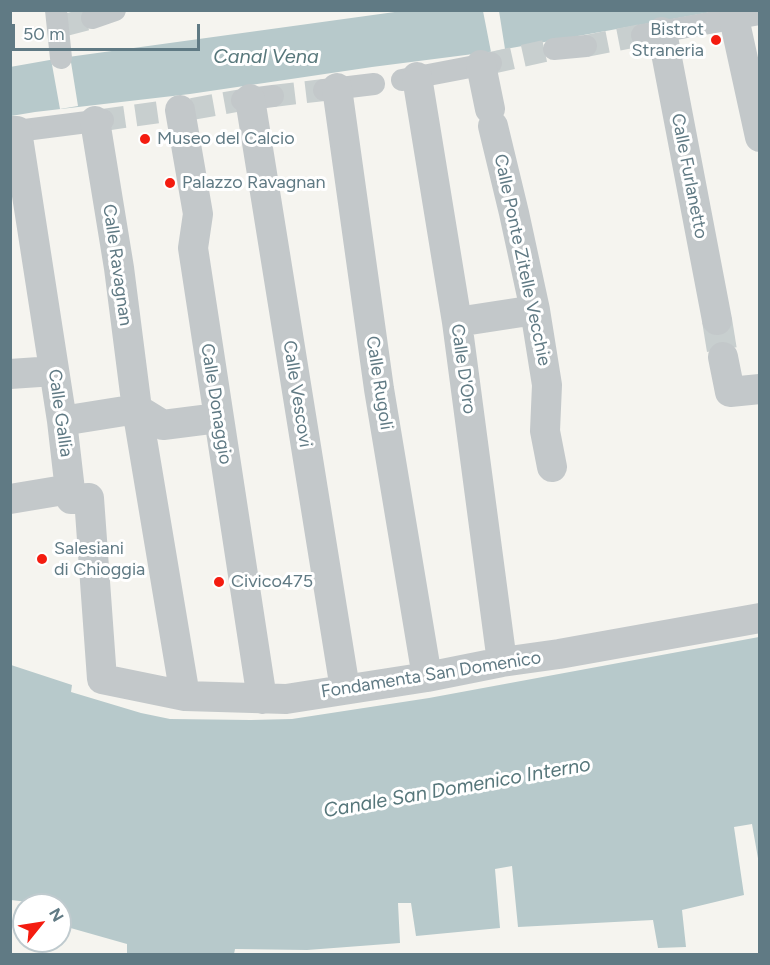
<!DOCTYPE html>
<html>
<head>
<meta charset="utf-8">
<style>
	body { margin:0 }
	#map { position:relative; width:770px; height:965px; overflow:hidden; background:#f5f4ef; font-family:Figtree,sans-serif }
	canvas { display:block }
	.frame { position:absolute; inset:0; border:12px solid #607a84; pointer-events:none }
	.north { position:absolute; left:12px; top:893px; width:60px; height:60px; box-sizing:border-box; background:#fff; border:2px solid #bfcace; border-radius:50%; rotate:60deg; font-size:16px; font-weight:700; line-height:24px; text-align:center; color:#607a84 }
	.north::after { content:''; display:block; margin:auto; width:21px; height:27px; background:#f41c10; clip-path:polygon(50% 0,100% 100%,50% 72%,0 100%) }
	.scale { position:absolute; left:12px; top:24px; width:188px; height:27px; box-sizing:border-box; border:3px solid #607a84; border-top:0; padding-left:8px; font-size:18px; line-height:21px; white-space:nowrap; color:#607a84; -webkit-text-stroke:4px #fff; paint-order:stroke }
</style>
</head>
<body>
<div id="map">
<canvas width="770" height="965"></canvas>
<div class="frame"></div>
<div class="north">N</div>
<div class="scale">50 m</div>
</div>
<script>
const context = document.querySelector('canvas').getContext('2d');
context.lineJoin = 'round';
function fill(path, color) { context.fillStyle = color; context.fill(path, 'evenodd'); }
const shape = rows => new Path2D(rows.map(r => 'M' + r).join(''));
function trace(path, color, width, dash) { context.strokeStyle = color; context.lineWidth = width; context.lineCap = dash ? 'butt' : 'round'; context.setLineDash(dash || []); context.stroke(path); }
function drawText(font, color, halo, rows, align = 'center') {
  context.font = font + ' Figtree,sans-serif'; context.lineWidth = 6; context.setLineDash([]); context.textBaseline = 'middle'; context.strokeStyle = halo; context.fillStyle = color; for (const [text, x, y, turn = 0] of rows) {
    context.save(); context.translate(x, y); context.rotate((+turn || 0) * Math.PI / 180); context.textAlign = isNaN(turn) ? turn : align; if (halo) context.strokeText(text, 0, 0); context.fillText(text, 0, 0); context.restore();
  }
}
fill(shape([
	[402,11,717,11,489,52,372,67,190,94,35,112,11,116,10,67,61,58],
	[759,637,759,864,752,824,734,827,744,895,682,910,686,947,658,948,653,920,518,927,512,866,495,869,500,928,416,936,411,903,398,903,400,943,307,950,235,949,234,954,127,954,127,944,60,925,60,905,36,905,36,903,11,900,11,665,72,685,71,692,141,713,170,719,251,720,292,719,429,698]
]), '#b7c9cb');
fill(shape([
	[483,11,499,11,505,49,491,52],
	[70,56,78,106,60,109,51,59]
]), '#f5f4ef');
trace(shape([
	[65,25,92,18],
	[586,46,642,35],
	[491,63,554,49],
	[273,96,324,90],
	[192,109,242,100],
	[103,120,167,111]
]), '#c8cfcf', 22, [22, 11]);
trace(shape([
	[717,320,723,357]
]), '#c8cfcf', 30, [30, 15]);
trace(shape([
	[56,10,61,58],
	[92,18,115,10],
	[642,35,760,14],
	[554,49,586,46],
	[402,80,491,63],
	[324,90,374,84],
	[242,100,273,96],
	[17,131,103,120]
]), '#c3c8ca', 22);
trace(shape([
	[734,18,760,137],
	[662,32,717,320],
	[481,65,490,109],
	[417,77,457,322,502,662],
	[337,88,379,389,427,677],
	[250,99,345,689],
	[180,110,198,214,193,248,262,699],
	[95,121,119,268,137,409,185,696],
	[493,126,514,213,535,310,547,385,545,431,552,467],
	[10,131,17,131,62,421,71,499,89,498,102,679,185,696,286,699,427,677,502,662,559,654,760,618],
	[457,322,535,310],
	[723,357,730,392,760,389],
	[10,374,54,371],
	[62,421,137,409,163,425,218,418],
	[10,499,70,489]
]), '#c3c8ca', 30);
for (const [x, y, r, color] of [
	[716,40,6,"#f41c10"],
	[145,139,6,"#f41c10"],
	[170,183,6,"#f41c10"],
	[42,559,6,"#f41c10"],
	[219,582,6,"#f41c10"]
]) { const dot = new Path2D(); dot.arc(x, y, r, 0, 2 * Math.PI); context.fillStyle = color; context.fill(dot); trace(dot, '#fff', 2); }
drawText('18px', '#607a84', '#fff', [
	["Bistrot",704,30,"right"],
	["Straneria",704,51,"right"],
	["Museo del Calcio",157,139],
	["Palazzo Ravagnan",182,183],
	["Salesiani",54,549],
	["di Chioggia",54,570],
	["Civico475",231,582]
], 'left');
drawText('18px', '#607a84', '#fff', [
	["Calle Furlanetto",689,176,79],
	["Calle Ponte Zitelle Vecchie",522,260,78],
	["Calle Ravagnan",117,265,82],
	["Calle D'Oro",463,369,82],
	["Calle Rugoli",379,383,81],
	["Calle Vescovi",297,394,81],
	["Calle Donaggio",216,404,81],
	["Calle Gallia",60,413,82],
	["Fondamenta San Domenico",431,675,-9]
]);
drawText('italic 20px', '#57777b', '#fff', [
	["Canal Vena",266,57],
	["Canale San Domenico Interno",457,788,-10]
]);
</script>
</body>
</html>
